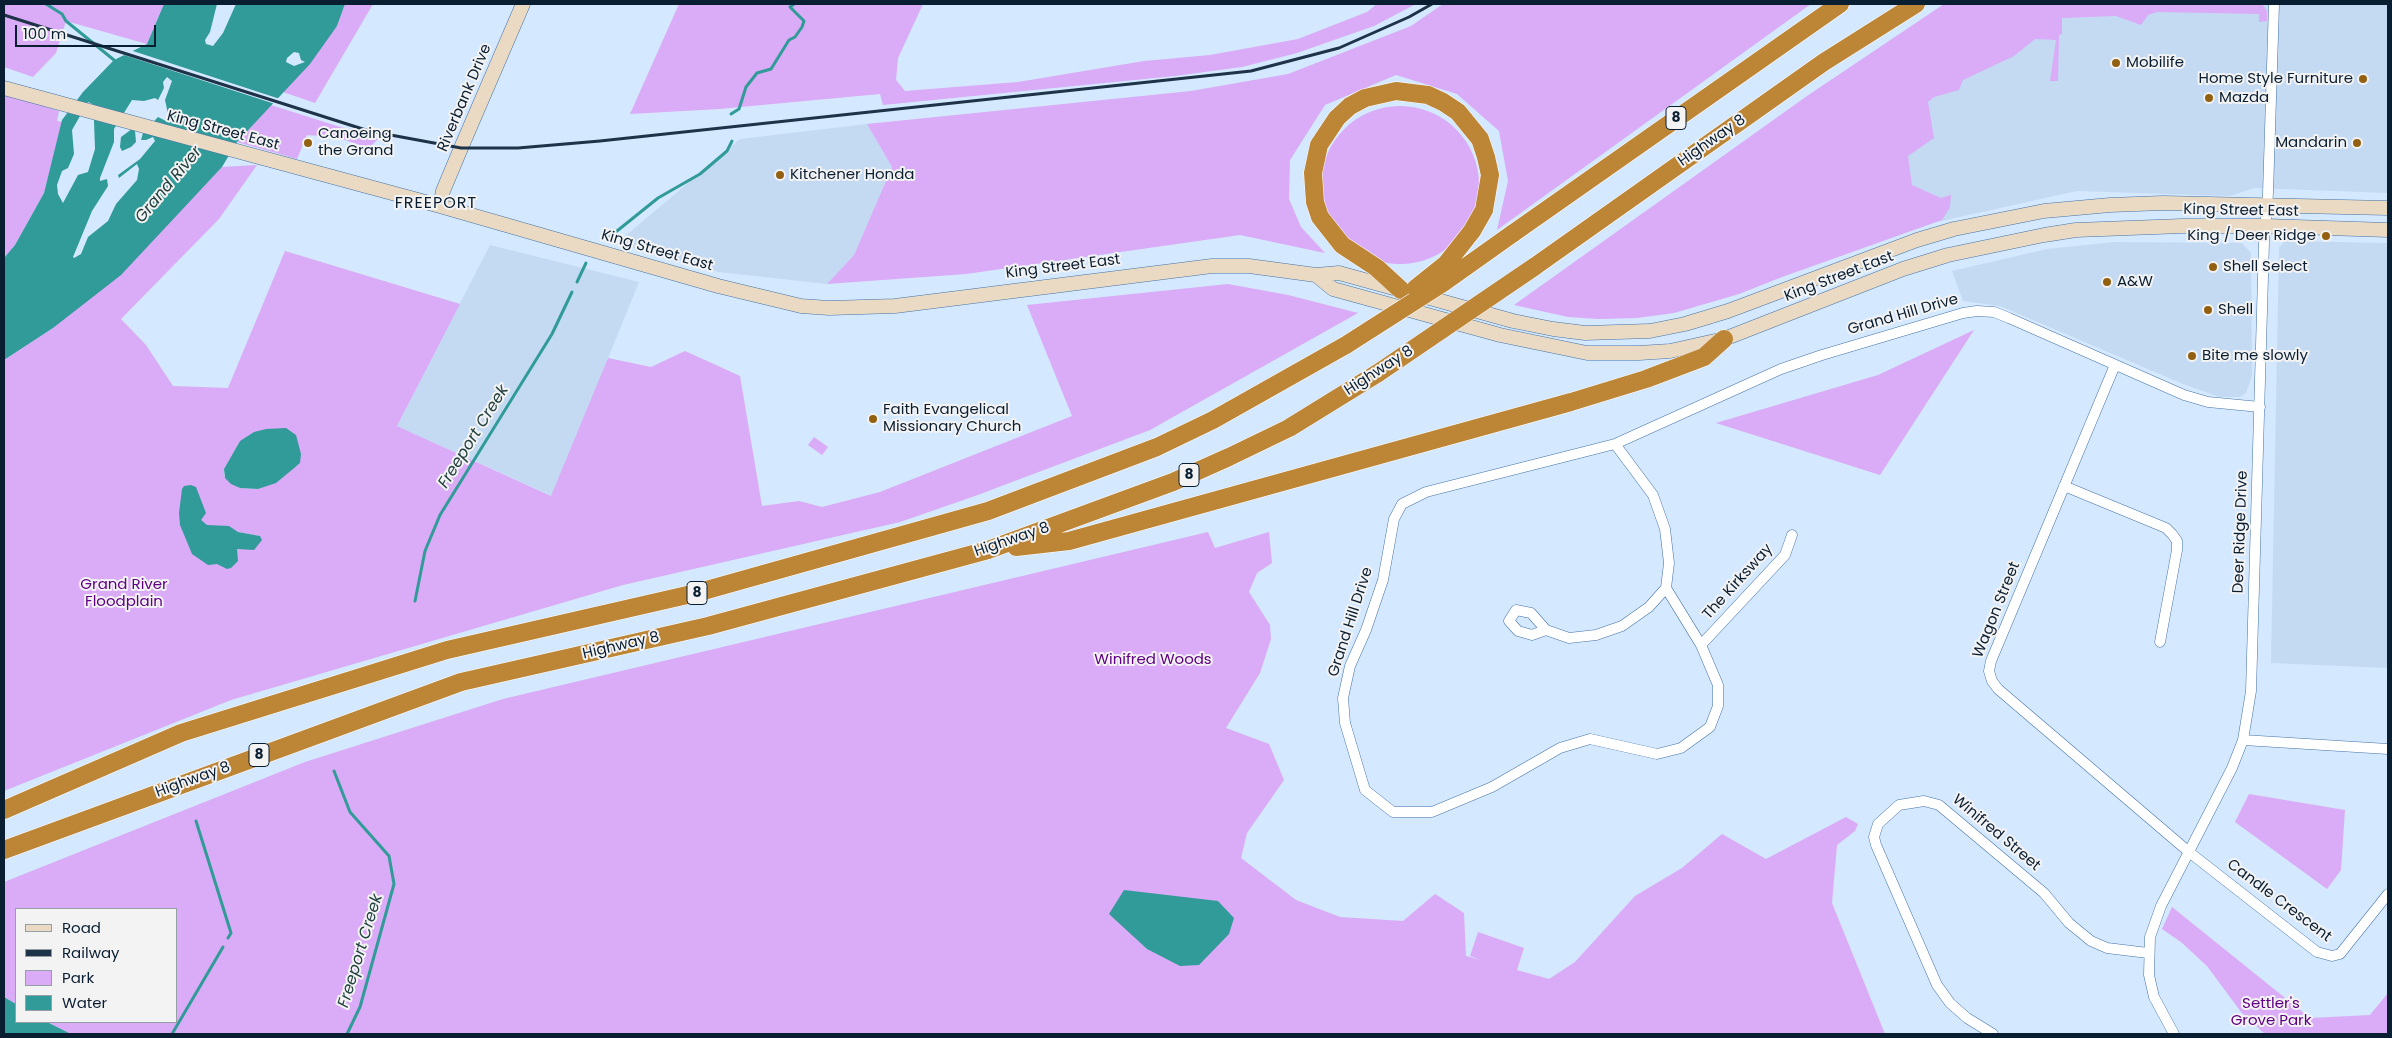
<!DOCTYPE html>
<html>
<head>
<meta charset="utf-8">
<style>
	body { margin:0 }
	#map { position:relative; width:2392px; height:1038px; overflow:hidden; background:#d4e8ff; font-family:Poppins,sans-serif }
	canvas { display:block }
	.frame { position:absolute; inset:0; border:5px solid #0a1e32; pointer-events:none }
	.legend { position:absolute; left:15px; top:908px; width:162px; height:115px; box-sizing:border-box; background:#f3f3f3; border:1px solid #969ea6; margin:0; padding:6px 9px; list-style:none; font-size:15px; color:#0a1e32 }
	.legend li { display:flex; align-items:center; gap:10px; height:25px }
	.legend b { width:25px; border:1px solid #969ea6 }
	.scale { position:absolute; left:15px; top:25px; width:141px; height:22px; box-sizing:border-box; border:2px solid #0a1e32; border-top:0; padding-left:6px; font-size:15px; line-height:18px; white-space:nowrap; color:#0a1e32; -webkit-text-stroke:4px #f3f3f3; paint-order:stroke }
</style>
</head>
<body>
<div id="map">
<canvas width="2392" height="1038"></canvas>
<div class="frame"></div>
<ul class="legend">
<li><b style="height:6px;background:#ebdac3"></b>Road</li>
<li><b style="height:6px;background:#1f3348"></b>Railway</li>
<li><b style="height:14px;background:#daabf6"></b>Park</li>
<li><b style="height:14px;background:#309b98"></b>Water</li>
</ul>
<div class="scale">100 m</div>
</div>
<script>
const context = document.querySelector('canvas').getContext('2d');
context.lineJoin = 'round';
function fill(path, color) { context.fillStyle = color; context.fill(path, 'evenodd'); }
const shape = rows => new Path2D(rows.map(r => 'M' + r).join(''));
function trace(path, color, width, dash) { context.strokeStyle = color; context.lineWidth = width; context.lineCap = dash ? 'butt' : 'round'; context.setLineDash(dash || []); context.stroke(path); }
function drawText(font, color, halo, rows, align = 'center') {
  context.font = font + ' Poppins,sans-serif'; context.lineWidth = 4; context.setLineDash([]); context.textBaseline = 'middle'; context.strokeStyle = halo; context.fillStyle = color; for (const [text, x, y, turn = 0] of rows) {
    context.save(); context.translate(x, y); context.rotate((+turn || 0) * Math.PI / 180); context.textAlign = isNaN(turn) ? turn : align; if (halo) context.strokeText(text, 0, 0); context.fillText(text, 0, 0); context.restore();
  }
}
fill(shape([
	[2130,4,2388,4,2388,193,2254,188,2230,196,2077,191,1937,222,1907,186,1904,154,1920,84,2054,10],
	[867,124,892,167,854,255,827,284,719,272,617,243,740,139],
	[2285,241,2388,243,2388,668,2271,663,2279,247],
	[2115,242,2242,243,2251,253,2252,376,2246,393,2240,397,2220,397,2183,384,2000,306,1963,301,1952,271,2047,249],
	[490,245,639,282,552,496,397,426]
]), '#c4daf3');
fill(shape([
	[4,4,164,4,147,44,66,21,56,53,33,77,4,67],
	[345,4,373,4,315,103,283,92,337,26],
	[679,4,923,4,898,58,896,80,905,91,1018,82,1144,61,1210,55,1298,39,1367,12,1377,4,1416,4,1374,26,1297,53,1242,67,1175,76,883,105,880,94,719,109,630,114],
	[1443,4,1811,4,1497,230,1508,181,1499,131,1457,94,1396,75,1325,105,1290,160,1289,199,1301,227,1325,253,1240,235,966,274,827,284,854,255,892,167,867,124,1191,91,1288,74,1411,26],
	[1944,4,2262,4,2267,11,2267,21,2259,22,2259,14,2157,12,2148,15,2141,25,2116,16,2062,18,2062,34,2059,35,2058,81,2050,81,2056,40,2035,39,2014,56,1963,80,1959,90,1934,97,1928,102,1934,138,1908,156,1912,185,1941,198,1951,195,1950,207,1942,220,1782,277,1739,294,1674,313,1637,318,1599,319,1568,317,1514,305,1807,96],
	[4,94,59,111,57,121,62,122,44,193,15,245,4,258],
	[271,105,378,139,369,148,336,137,307,135,297,159,237,142],
	'1321 185a79 79 0 1 1 158 0a79 79 0 1 1-158 0Z',
	[257,165,219,219,121,319,146,345,173,386,228,388,285,251,460,304,397,426,551,496,608,358,651,367,685,351,740,376,762,506,799,501,822,507,880,492,1072,416,1027,305,1228,284,1288,295,1358,313,1150,430,975,496,900,522,623,585,231,700,4,791,4,360,53,328,193,197,222,167],
	[240,441,300,463,276,482,258,489,240,488,225,478,224,474,224,469],
	[233,529,238,532,260,536,238,549],
	[1974,330,1880,475,1716,423,1878,375],
	[814,437,828,447,822,455,808,445],
	[1208,532,1215,548,1269,532,1272,563,1257,573,1249,592,1270,625,1271,639,1260,673,1226,728,1269,744,1284,780,1247,833,1241,858,1296,900,1340,917,1403,921,1435,894,1464,913,1466,956,1481,960,1470,956,1478,932,1524,948,1517,970,1549,979,1575,962,1635,896,1682,868,1722,834,1766,859,1846,817,1858,824,1855,831,1837,845,1832,903,1885,1034,71,1034,47,1022,176,1022,176,909,16,909,16,1004,4,997,4,882,305,762,503,699],
	[1218,901,1147,949,1137,939],
	[2249,794,2345,810,2341,870,2327,889,2235,822],
	[2172,907,2310,1018,2370,1015,2388,993,2388,1034,2265,1034,2241,1012,2207,966,2181,942,2162,929]
]), '#daabf6');
fill(shape([
	[164,4,217,4,210,32,205,40,206,44,213,46,223,33,236,4,345,4,337,26,310,64,237,142,222,167,121,275,53,328,4,360,4,258,15,245,44,193,62,120,83,92,114,60,147,44],
	[294,52,299,53,301,60,305,62,294,66,286,62,287,58],
	[167,77,172,81,165,100,170,123,158,117,143,133,141,140,146,140,153,137,155,141,140,159,118,175,119,178,137,164,139,169,137,180,116,204,108,221,88,237,81,254,74,258,73,257,92,211,108,186,107,179,100,181,100,178,114,142,114,129,132,100,144,101,155,98,158,100,164,88,163,82],
	[88,102,96,106,94,121,95,149,88,172,78,175,63,203,58,194,57,185,62,171,68,168,74,154,72,130],
	[132,129,135,131,136,142,131,147,122,151,120,147,121,137],
	[286,428,296,435,301,454,300,463,293,469,276,483,258,489,240,488,231,484,225,478,224,469,240,441,254,432,266,429],
	[191,485,196,487,206,513,201,520,207,525,229,526,238,532,260,536,262,540,254,550,237,549,238,561,231,568,227,569,217,564,208,565,192,554,180,525,179,513,182,489,184,486],
	[1124,890,1218,901,1234,918,1229,934,1199,965,1180,966,1147,949,1109,914],
	[4,997,16,1004,16,1022,47,1022,71,1034,4,1034]
]), '#309b98');
fill(shape([
	[130,50,280,99,275,104,121,54]
]), '#d4e8ff');
trace(shape([
	[46,4,62,14,66,21,114,60],
	[731,114,739,109,746,87,757,73,771,69,789,40,795,37,802,27,804,21,790,7,794,4],
	[607,239,658,198,700,174,727,151,732,141],
	[577,282,586,263],
	[415,601,425,551,440,515,552,334,572,292],
	[334,771,350,812,389,856,394,884,360,1007,347,1034],
	[196,821,231,933,228,938],
	[172,1034,223,947]
]), '#309b98', 3);
const street = shape([
	[2115,365,1991,661,1989,671,1992,681,1998,689,2189,852,2317,952,2332,956,2340,954,2388,894],
	[1615,444,1653,495,1665,529,1669,563,1666,588,1701,645,1718,685,1718,706,1710,727,1681,748,1657,754,1590,739,1560,748,1492,787,1432,812,1393,812,1365,790,1345,723,1343,698,1350,666,1366,630,1383,580,1394,519,1402,504,1426,492,1615,444,1781,369,1822,355,1963,313,1977,311,1994,312,2009,318,2184,395,2208,402,2260,407],
	[2064,486,2166,528,2172,534,2177,541,2177,550,2160,642],
	[1546,630,1532,635,1518,631,1509,621,1516,610,1531,613,1546,630,1569,638,1596,635,1622,626,1649,607,1666,588],
	[1701,645,1785,555,1792,535],
	[2243,740,2388,749],
	[1993,1034,1967,1018,1950,1003,1937,985,1876,845,1874,837,1878,824,1899,805,1924,801,1939,805,2044,893,2069,923,2091,941,2107,948,2148,953],
	[2174,1034,2154,997,2149,975,2150,937,2161,906,2232,768,2243,740,2251,691,2264,242,2268,193,2274,4]
]);
const secondary = shape([
	[4,88,440,206,718,286,801,306,829,308,895,306,1212,266,1249,266,1316,275,1339,273,1513,321,1553,329,1585,333,1650,331,1685,324,1728,311,1917,240,1954,229,2044,211,2110,205,2163,203,2388,208],
	[440,206,443,191,461,148,523,4],
	[1316,275,1333,289,1500,335,1587,353,1639,353,1670,351,1724,339,1903,269,1948,255,2044,235,2076,230,2182,226,2265,226,2388,230]
]);
const highway = shape([
	[1512,234,1840,4],
	[1534,267,1824,62,1916,4],
	[1401,290,1377,268,1342,245,1320,217,1315,202,1313,173,1319,145,1337,118,1350,106,1365,98,1396,91,1428,95,1443,102,1458,112,1480,139,1486,157,1490,175,1484,210],
	[1016,547,1069,541,1571,402,1646,379,1704,357,1724,339],
	[4,810,181,733,447,650,696,593,988,511,1157,447,1213,420,1346,345],
	[4,850,461,682,708,626,988,550,1173,482,1229,457,1289,428,1378,373]
]);
trace(street, '#4573a7', 11);
trace(secondary, '#4573a7', 15);
trace(highway, '#fff', 19);
trace(street, '#fff', 10);
trace(secondary, '#ebdac3', 14);
trace(highway, '#bd8536', 18);
trace(shape([
	[4,15,369,131,461,148,518,148,600,141,1251,71,1339,48,1409,17,1432,4]
]), '#1f3348', 3);
const highwayBridge = shape([
	[1416,288,1446,264,1472,231,1484,210],
	[1346,345,1443,283,1512,234],
	[1378,373,1534,267]
]);
trace(highwayBridge, '#fff', 19, []);
trace(highwayBridge, '#bd8536', 18);
for (const [x, y, r, color] of [
	[2116,63,5,"#926010"],
	[2363,79,5,"#926010"],
	[2209,98,5,"#926010"],
	[308,143,5,"#926010"],
	[2357,143,5,"#926010"],
	[780,175,5,"#926010"],
	[2326,236,5,"#926010"],
	[2213,267,5,"#926010"],
	[2107,282,5,"#926010"],
	[2208,310,5,"#926010"],
	[2192,356,5,"#926010"],
	[873,419,5,"#926010"]
]) { const dot = new Path2D(); dot.arc(x, y, r, 0, 2 * Math.PI); context.fillStyle = color; context.fill(dot); trace(dot, '#f3f3f3', 2); }
for (const [x, y, w] of [
	[1676,118,20],
	[1189,475,20],
	[697,593,20],
	[259,755,20]
]) { const box = new Path2D(); box.roundRect(x - w / 2, y - 11.5, w, 23, 4); context.fillStyle = '#f3f3f3'; context.fill(box); trace(box, '#0a1e32', 1); }
drawText('bold 14px', '#0a1e32', null, [
	["8",1676,118],
	["8",1189,475],
	["8",697,593],
	["8",259,755]
]);
drawText('15px', '#0a1e32', '#f3f3f3', [
	["Mobilife",2126,63],
	["Home Style Furniture",2353,79,"right"],
	["Mazda",2219,98],
	["Canoeing",318,134],
	["the Grand",318,151],
	["Mandarin",2347,143,"right"],
	["Kitchener Honda",790,175],
	["King / Deer Ridge",2316,236,"right"],
	["Shell Select",2223,267],
	["A&W",2117,282],
	["Shell",2218,310],
	["Bite me slowly",2202,356],
	["Faith Evangelical",883,410],
	["Missionary Church",883,427]
], 'left');
drawText('15px', '#0a1e32', '#f3f3f3', [
	["Riverbank Drive",465,98,-67],
	["King Street East",223,131,15],
	["Highway 8",1712,141,-35],
	["King Street East",2241,211,1],
	["King Street East",657,251,16],
	["King Street East",1063,267,-7],
	["King Street East",1839,277,-21],
	["Grand Hill Drive",1903,315,-16],
	["Highway 8",1379,371,-33],
	["Deer Ridge Drive",2241,532,-88],
	["Highway 8",1012,540,-19],
	["The Kirksway",1738,582,-48],
	["Wagon Street",1997,610,-68],
	["Grand Hill Drive",1351,622,-72],
	["Highway 8",621,646,-13],
	["Highway 8",193,780,-20],
	["Winifred Street",1996,833,40],
	["Candle Crescent",2279,901,37]
]);
drawText('15px', '#610085', '#f3f3f3', [
	["Grand River",124,585],
	["Floodplain",124,602],
	["Winifred Woods",1153,660],
	["Settler's",2271,1004],
	["Grove Park",2271,1021]
]);
drawText('italic 16px', '#224140', '#f3f3f3', [
	["Grand River",169,185,-50],
	["Freeport Creek",474,437,-58],
	["Freeport Creek",361,951,-73]
]);
context.letterSpacing = '1px';
drawText('16px', '#0a1e32', '#f3f3f3', [
	["FREEPORT",436,204]
]);
context.letterSpacing = '0px';
</script>
</body>
</html>
